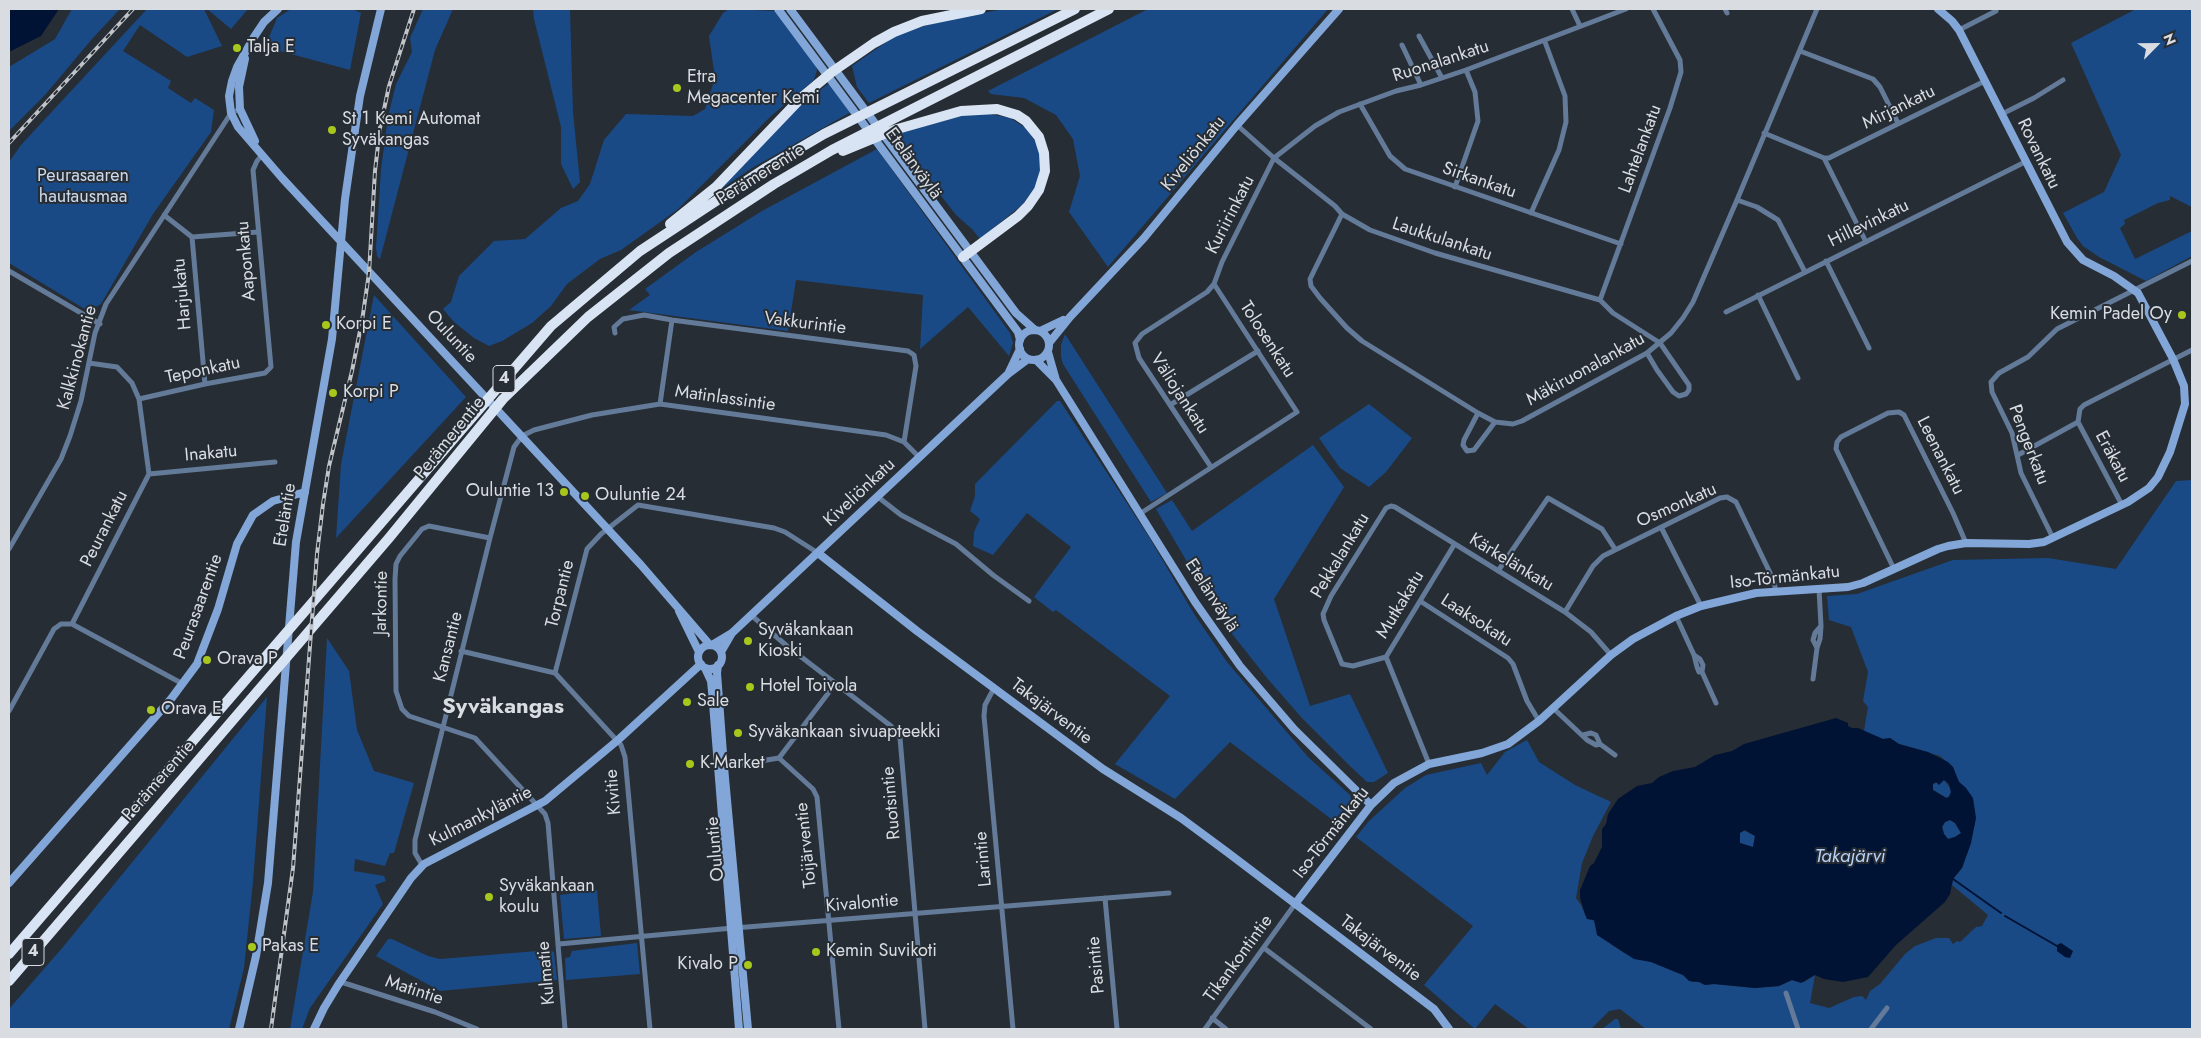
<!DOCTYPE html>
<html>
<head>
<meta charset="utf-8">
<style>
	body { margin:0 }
	#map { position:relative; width:2201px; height:1038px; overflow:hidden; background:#272d34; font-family:Jost,sans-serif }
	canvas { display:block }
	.frame { position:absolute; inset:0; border:10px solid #d9dde2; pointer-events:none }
	.north { position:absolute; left:2131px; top:20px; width:50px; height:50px; -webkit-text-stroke:4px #272d34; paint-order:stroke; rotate:67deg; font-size:14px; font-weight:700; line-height:20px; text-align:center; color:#d9dde2 }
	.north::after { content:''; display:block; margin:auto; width:18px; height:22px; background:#d9dde2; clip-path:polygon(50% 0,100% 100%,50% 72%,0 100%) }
</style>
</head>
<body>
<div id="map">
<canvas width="2201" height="1038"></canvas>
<div class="frame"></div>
<div class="north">N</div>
</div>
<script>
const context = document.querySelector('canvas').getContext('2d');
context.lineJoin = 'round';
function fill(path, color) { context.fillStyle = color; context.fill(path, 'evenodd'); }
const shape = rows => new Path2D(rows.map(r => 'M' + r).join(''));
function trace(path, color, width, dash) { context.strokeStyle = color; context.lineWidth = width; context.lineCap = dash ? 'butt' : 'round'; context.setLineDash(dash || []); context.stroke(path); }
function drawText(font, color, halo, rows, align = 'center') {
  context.font = font + ' Jost,sans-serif'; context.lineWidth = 4; context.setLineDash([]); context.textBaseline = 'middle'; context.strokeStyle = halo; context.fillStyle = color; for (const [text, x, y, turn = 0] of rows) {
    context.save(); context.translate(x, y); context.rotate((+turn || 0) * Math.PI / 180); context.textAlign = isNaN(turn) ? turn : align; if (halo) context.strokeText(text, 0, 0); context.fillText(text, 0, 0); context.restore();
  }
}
fill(shape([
	[72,9,120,9,92,39,45,95,9,131,9,67,55,39],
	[147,9,204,9,222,46,187,57,140,25,123,51,171,81,168,88,191,103,195,98,214,110,211,132,153,214,101,304,88,311,9,263,9,162,21,145],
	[207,9,248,9,231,29],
	[291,9,352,9,361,13,350,70,265,47,277,18],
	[423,9,453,9,435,50,380,259,377,256,376,248,381,169,388,117,396,84,412,52,410,38],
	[533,9,570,9,573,112,580,182,573,189,561,164,561,127,534,19],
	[729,9,775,11,816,65,817,70,814,80,771,116,677,210,621,250,600,259,567,284,551,306,532,323,502,341,489,346,474,338,454,322,443,309,451,302,459,276,494,241,525,239,561,208,578,201,590,184,604,140,626,114,693,116,705,109,715,78,709,36,723,13],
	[1004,9,1058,9,869,103,857,87,852,66,892,38,908,31,944,20],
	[1148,9,1328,9,1108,267,1069,212,1080,176,1073,139,1056,115,1024,98,991,94,988,91],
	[2136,9,2192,9,2192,207,2170,196,2170,200,2158,203,2124,220,2125,224,2120,228,2135,259,2192,231,2192,256,2146,281,2099,257,2083,246,2077,238,2063,213,2104,192,2121,155,2071,43],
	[828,84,832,86,851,112,752,168,715,193,738,171,778,126,800,105],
	[986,113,1010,118,1026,128,1039,147,1041,168,1036,186,1023,204,980,239,972,229,956,215,894,135,966,114],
	[877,149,1010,333,1013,343,1009,356,968,307,920,349,923,295,796,280,788,331,629,310,650,295,645,289,696,252,762,211],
	[374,295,466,397,336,538,341,464],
	[1065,334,1167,493,1151,502,1063,364,1061,357,1061,345],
	[1057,401,1060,401,1149,537,1194,614,1227,662,1308,757,1350,795,1354,810,1343,828,1230,742,1175,799,1115,764,1170,696,1056,610,1053,612,1034,597,1071,547,1027,513,993,555,973,546,974,532,980,519,970,511,975,496,975,484],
	[1369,404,1412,438,1386,472,1369,487,1340,468,1319,438],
	[1313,445,1344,487,1274,599,1310,706,1350,694,1388,773,1374,782,1367,782,1352,768,1301,717,1267,678,1233,635,1203,589,1156,509,1172,500,1192,531],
	[2192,480,2192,1029,1646,1029,1620,1009,1609,1011,1591,1029,1529,1029,1495,1004,1475,1029,1424,985,1473,926,1356,837,1369,821,1405,788,1426,775,1481,763,1487,775,1505,752,1527,740,1539,762,1575,785,1611,802,1593,836,1582,863,1576,898,1581,905,1587,919,1593,920,1611,944,1624,953,1651,962,1683,975,1692,982,1699,982,1705,985,1714,984,1755,988,1779,986,1792,980,1804,982,1815,975,1810,1003,1829,1008,1854,997,1862,996,1866,1000,1870,991,1880,984,1905,954,1915,946,1936,938,1949,938,1953,944,1957,941,1960,942,1976,927,1982,926,1988,915,1952,885,1953,879,1962,868,1971,843,1971,834,1975,824,1966,788,1959,782,1953,767,1940,756,1899,744,1890,738,1883,739,1864,731,1868,707,1863,701,1868,672,1851,627,1829,620,1827,596,1857,594,1953,560,2048,558,2116,569,2176,481],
	[327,638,349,671,357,730,374,771,414,783,394,853,390,853,385,866,355,859,354,871,384,876,386,881,375,885,383,904,310,1008,302,1029,290,1029,313,892],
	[267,697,253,882,244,968,229,1029,9,1029,9,1009,63,947],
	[1944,780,1950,788,1951,793,1947,798,1933,790,1933,784],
	[1950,820,1955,823,1961,833,1955,837,1948,839,1944,834,1942,827,1945,822],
	[1743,830,1755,836,1753,847,1740,843,1740,833],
	[597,890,601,936,564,939,560,895],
	[388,939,392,939,428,956,440,959,549,950,554,952,557,980,440,991,376,956],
	[637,943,640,974,566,980,565,958,570,957,572,951],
	[1615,1019,1618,1019,1621,1029,1602,1029]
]), '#194a86');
fill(shape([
	[9,9,59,9,41,36,9,52],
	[1836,718,1848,723,1848,726,1852,728,1858,728,1883,739,1890,738,1899,744,1928,752,1948,762,1953,767,1959,782,1966,788,1973,798,1976,818,1971,843,1962,868,1953,879,1950,894,1945,902,1896,945,1868,977,1843,982,1824,979,1815,975,1801,983,1792,980,1779,986,1755,988,1714,984,1705,985,1699,982,1689,981,1683,975,1651,962,1634,959,1597,935,1594,920,1587,919,1585,914,1580,898,1580,890,1590,866,1594,863,1602,847,1602,829,1606,824,1608,814,1618,799,1637,786,1652,783,1659,777,1673,771,1695,767,1715,755,1732,751,1744,744],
	[1944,780,1949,784,1951,792,1949,797,1946,798,1933,790,1933,784,1936,782,1939,785],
	[1950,820,1955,823,1961,833,1955,837,1948,839,1944,834,1942,827,1945,822],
	[1745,830,1755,836,1753,847,1740,843,1740,833],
	[2061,943,2073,951,2070,958,2065,957,2057,951,2057,945]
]), '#001335');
trace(shape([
	[1953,879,2001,913],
	[2005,916,2057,946]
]), '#001335', 2);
trace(shape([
	[1572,9,1580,26],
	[1725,9,1727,13],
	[1959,30,1996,11],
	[1419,36,1442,78],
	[1402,45,1421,85],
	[1800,51,1873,79,1880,87,1898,123],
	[1360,104,1390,156,1405,169,1621,244],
	[2002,114,2034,98,2063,80],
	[1237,125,1274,158,1335,206,1342,214,1370,230,1435,253,1600,300,1613,313,1660,343,1689,385,1689,390,1686,394,1679,396,1673,392,1657,370,1647,353],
	[1764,133,1824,158,1866,242],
	[1824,158,1829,158,1841,152,1985,81],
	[1455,187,1478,121,1475,92,1466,70],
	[1737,200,1757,207,1778,220,1805,272],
	[1531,213,1559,150,1566,122,1565,96,1545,42],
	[1342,214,1310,279,1311,286,1320,298,1347,328,1362,341,1478,413,1495,422,1513,424,1522,421,1647,353,1671,333,1683,318,1693,302,1737,200,1817,9],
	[164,215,192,237,205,384],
	[192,237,258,232],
	[1826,261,1869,348],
	[9,271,100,324],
	[1758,295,1798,378],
	[1600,300,1670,108,1681,72,1680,60,1653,9],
	[1726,312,2025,162],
	[615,333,614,327,623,319,644,315,672,320,908,351,914,355,916,366,904,442],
	[139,399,205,384,265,373,271,367,253,170,257,161,262,155],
	[660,404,672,320],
	[1170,405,1258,351],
	[1478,413,1464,440,1463,445,1467,451,1474,450,1495,422],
	[2078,422,2122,505],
	[2018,455,2078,422,2080,409,2084,405,2192,350],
	[1211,467,1139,358,1135,343,1142,334,1207,292,1214,284,1222,262,1274,158,1315,126,1339,112,1396,91,1421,85,1466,70,1626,9],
	[149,474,275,462],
	[878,497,901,515,956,544,993,575,1029,601],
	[1141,513,1297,412,1214,284],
	[1661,527,1701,606],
	[490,538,429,526,422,529,400,556,396,564,395,579,396,691,402,709,409,716,475,738,545,814,548,823,565,1029],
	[2053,538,2021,473,2012,433,1992,392,1991,382,1999,373,2028,357,2057,329,2192,261],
	[9,549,61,459,70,436,81,401,95,333,106,304,222,127,231,113,240,109],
	[1894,569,1836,449,1837,442,1841,437,1888,413,1899,412,1904,415,1953,513,1966,543],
	[1498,571,1548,498,1602,529,1615,549],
	[1819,589,1821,626,1815,633,1813,640,1817,648,1820,639,1821,626],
	[1420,601,1508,658,1513,664,1527,701,1539,721],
	[1565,612,1593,566,1603,556,1720,498,1727,497,1736,502,1773,579,1776,591],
	[751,615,787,646,891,726,900,738,925,1029],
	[1676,616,1694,655,1697,667,1699,672,1702,672,1716,703],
	[72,624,183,684],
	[461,651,555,673,621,745,625,757,650,1029],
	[1694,655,1700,659,1703,665,1702,672],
	[1386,657,1353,666,1342,664,1324,620,1323,614,1331,596,1386,508,1391,506,1395,507,1565,612,1591,632,1611,655],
	[555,673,587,549,601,534,638,505,774,528,785,532,818,553],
	[1813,679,1817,648],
	[994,688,985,705,984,716,1013,1029],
	[1553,708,1587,740,1596,745,1600,744],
	[9,711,54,629,61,624,72,624,149,474,139,399,132,383,117,367,89,363],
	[1583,735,1591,733,1596,735,1600,744,1615,755],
	[779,758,813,789,817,797,839,1029],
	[779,758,836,683],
	[1429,764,1386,657,1454,545],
	[724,767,779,758],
	[422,865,415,853,415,840,490,538,514,447,522,436,534,430,592,415,660,404,886,435,904,442,920,458],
	[1105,898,1117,1029],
	[559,944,722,929,1169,893],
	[1264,948,1371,1029],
	[341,982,435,1012,477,1029],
	[1786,993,1798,1029],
	[1212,1018,1226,1029],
	[1205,1029,1295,904],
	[1871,1029,1887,1008]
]), '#637a99', 5);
trace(shape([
	[278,9,264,22,254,37,237,67,232,81,229,96,231,113,238,127,282,178,641,565,710,645],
	[778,9,1018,332,1020,340],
	[790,9,1016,313,1035,330],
	[245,59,239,87,240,109,255,141],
	'1019 345a15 15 0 1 1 30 0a15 15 0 1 1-30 0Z',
	[1040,331,1063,320],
	[1049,343,1070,317,1144,238,1237,125,1339,9],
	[1048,352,1056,380],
	[1036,360,1056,380,1195,602,1240,666,1294,729,1371,805],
	[1009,372,1020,349],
	[818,553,917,631,1103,769,1181,818,1227,852,1434,1009,1449,1029],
	[679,611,699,652],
	[712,645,732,633,1008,374,1028,359],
	'698 657a12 12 0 1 1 24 0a12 12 0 1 1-24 0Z',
	[721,652,732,633],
	[718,665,717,673,724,767,748,1029],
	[705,668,711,681,712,691,739,1029],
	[9,883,171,699,197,664,218,609,237,544,253,515,273,501,305,492],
	[1295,904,1371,805,1394,783,1429,764,1482,753,1508,744,1539,721,1611,655,1633,639,1676,616,1701,606,1756,593,1848,587,1863,583,1938,549,1948,546,1966,543,2029,544,2044,542,2128,502,2149,488,2158,477,2170,452,2185,404,2184,386,2173,359,2138,293,2114,276,2083,260,2067,242,1959,30,1952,21,1938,9],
	[239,1029,256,956,268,883,296,542,332,339,345,199,360,96,381,9],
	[314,1029,324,1008,338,985,411,878,424,864,545,801,618,740,701,664]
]), '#81a6d7', 8);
trace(shape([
	[843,151,894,130,961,111,997,109,1017,115,1026,121,1039,137,1044,153,1045,171,1039,190,1028,206,1018,216,963,257],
	[670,224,716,187,802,97,832,72,874,43,894,32,922,21,981,9],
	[9,954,551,326,640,251,766,168,824,134,1075,9],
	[9,981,389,538,503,399,588,317,669,253,774,184,832,150,1109,9]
]), '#d8e4f3', 10);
const rail = shape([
	[9,143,133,9],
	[271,1029,293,868,317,554,323,504,329,466,352,371,362,321,369,273,375,171,380,128,389,86,414,9]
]);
trace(rail, '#c0c4c9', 4);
trace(rail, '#272d34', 2, [5.5]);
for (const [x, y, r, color] of [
	[237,48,5,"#a8c71c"],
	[677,88,5,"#a8c71c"],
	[332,130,5,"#a8c71c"],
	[2182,315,5,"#a8c71c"],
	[326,325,5,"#a8c71c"],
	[333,393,5,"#a8c71c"],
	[564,492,5,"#a8c71c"],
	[585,496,5,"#a8c71c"],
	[748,641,5,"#a8c71c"],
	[207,660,5,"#a8c71c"],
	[750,687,5,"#a8c71c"],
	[687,702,5,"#a8c71c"],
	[151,710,5,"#a8c71c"],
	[738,733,5,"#a8c71c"],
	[690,764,5,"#a8c71c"],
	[489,897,5,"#a8c71c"],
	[252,947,5,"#a8c71c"],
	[816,952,5,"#a8c71c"],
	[748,965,5,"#a8c71c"]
]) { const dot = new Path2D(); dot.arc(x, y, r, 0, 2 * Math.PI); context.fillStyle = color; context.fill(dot); trace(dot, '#272d34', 2); }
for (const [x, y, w] of [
	[504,379,22],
	[33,952,22]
]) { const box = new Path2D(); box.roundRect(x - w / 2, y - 13.5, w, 27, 4); context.fillStyle = '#272d34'; context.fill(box); trace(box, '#d9dde2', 1); }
drawText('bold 16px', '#d9dde2', null, [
	["4",504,379],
	["4",33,952]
]);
drawText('18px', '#d9dde2', '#272d34', [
	["Talja E",247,48],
	["Etra",687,78],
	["Megacenter Kemi",687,99],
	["St 1 Kemi Automat",342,120],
	["Syväkangas",342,141],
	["Kemin Padel Oy",2172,315,"right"],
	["Korpi E",336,325],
	["Korpi P",343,393],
	["Ouluntie 13",554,492,"right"],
	["Ouluntie 24",595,496],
	["Syväkankaan",758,631],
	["Kioski",758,652],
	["Orava P",217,660],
	["Hotel Toivola",760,687],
	["Sale",697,702],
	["Orava E",161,710],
	["Syväkankaan sivuapteekki",748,733],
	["K-Market",700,764],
	["Syväkankaan",499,887],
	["koulu",499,908],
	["Pakas E",262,947],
	["Kemin Suvikoti",826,952],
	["Kivalo P",738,965,"right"]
], 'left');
drawText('18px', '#d9dde2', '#272d34', [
	["Ruonalankatu",1441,62,-18],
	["Mirjankatu",1899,108,-26],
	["Lahtelankatu",1641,149,-70],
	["Kiveliönkatu",1194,154,-51],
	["Rovankatu",2038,154,64],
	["Etelänväylä",913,164,54],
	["Perämerentie",761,175,-32],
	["Sirkankatu",1479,181,19],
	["Kuriirinkatu",1231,215,-63],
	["Hillevinkatu",1869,224,-26],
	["Laukkulankatu",1442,240,18],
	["Aaponkatu",247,261,-95],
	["Harjukatu",183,294,-95],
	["Vakkurintie",805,324,7],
	["Ouluntie",451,337,47],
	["Tolosenkatu",1267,340,57],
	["Kalkkinokantie",78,358,-75],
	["Mäkiruonalankatu",1586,370,-29],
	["Teponkatu",203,371,-12],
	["Väliojankatu",1179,394,57],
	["Matinlassintie",725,399,8],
	["Perämerentie",450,438,-51],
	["Pengerkatu",2028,445,69],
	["Inakatu",211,454,-5],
	["Leenankatu",1940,456,63],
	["Eräkatu",2112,457,62],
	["Kiveliönkatu",860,493,-43],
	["Osmonkatu",1677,506,-24],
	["Eteläntie",286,515,-81],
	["Peurankatu",105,529,-63],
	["Pekkalankatu",1341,556,-59],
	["Kärkelänkatu",1511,563,31],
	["Iso-Törmänkatu",1785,578,-6],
	["Torpantie",561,594,-76],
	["Etelänväylä",1211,596,57],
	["Jarkontie",382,603,-89],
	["Mutkakatu",1401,605,-59],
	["Peurasaarentie",199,607,-70],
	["Laaksokatu",1476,621,33],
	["Kansantie",449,647,-76],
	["Takajärventie",1051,712,37],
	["Perämerentie",159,781,-49],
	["Kivitie",614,792,-95],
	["Ruotsintie",892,803,-95],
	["Kulmankyläntie",481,817,-27],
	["Iso-Törmänkatu",1332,833,-52],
	["Toijärventie",807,845,-96],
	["Ouluntie",716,849,-95],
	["Larintie",984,859,-95],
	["Kivalontie",862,904,-5],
	["Takajärventie",1380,949,37],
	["Tikankontintie",1239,959,-54],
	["Pasintie",1097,965,-95],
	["Kulmatie",547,973,-95],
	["Matintie",414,991,18]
]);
drawText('18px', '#cbd9ec', '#272d34', [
	["Peurasaaren",83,177],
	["hautausmaa",83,198]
]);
drawText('italic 19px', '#b5d1f7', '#272d34', [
	["Takajärvi",1850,857]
]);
drawText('bold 22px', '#d9dde2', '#272d34', [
	["Syväkangas",503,708]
]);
</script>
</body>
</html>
